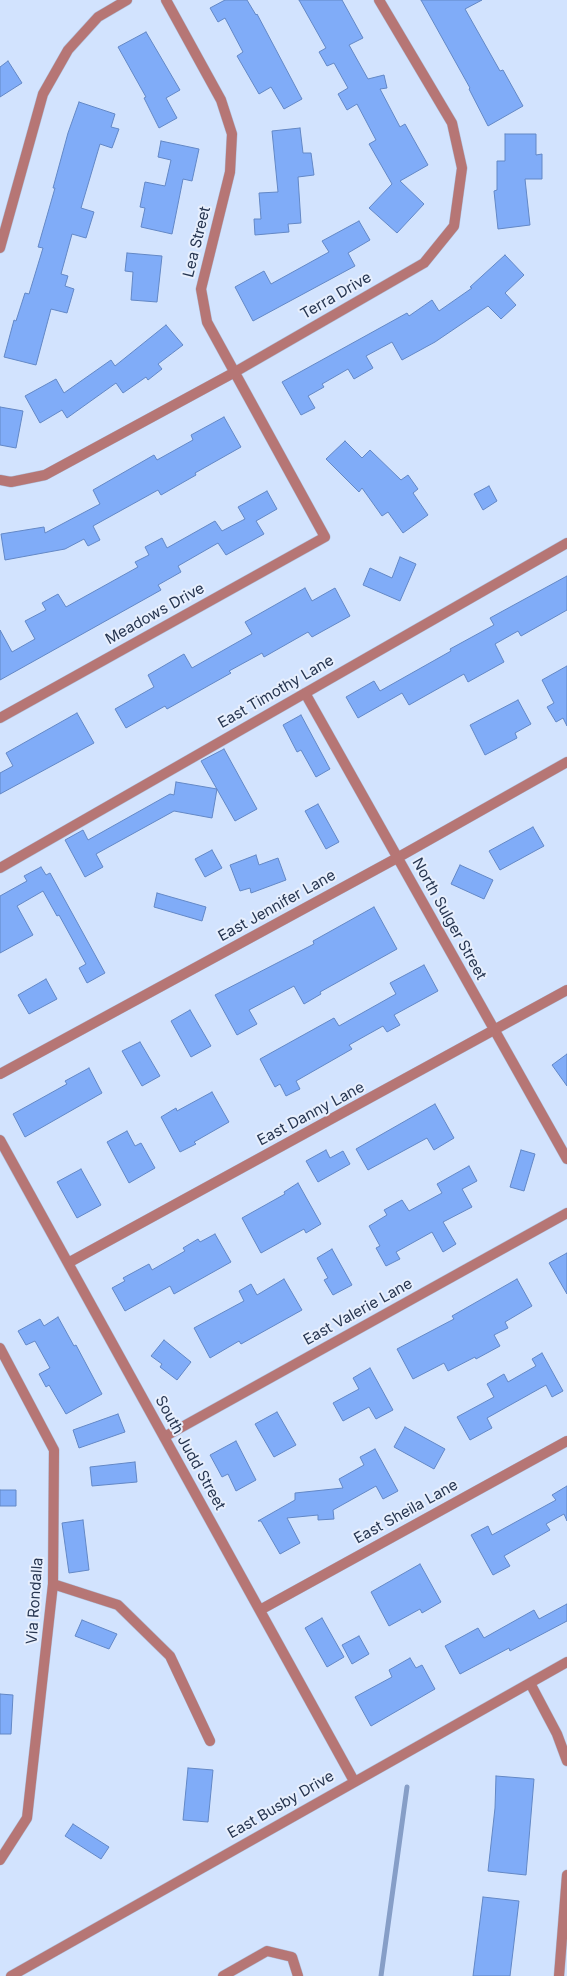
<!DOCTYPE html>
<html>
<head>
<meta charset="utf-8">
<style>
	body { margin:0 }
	canvas { display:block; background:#d2e3fe }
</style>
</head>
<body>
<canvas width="567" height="1976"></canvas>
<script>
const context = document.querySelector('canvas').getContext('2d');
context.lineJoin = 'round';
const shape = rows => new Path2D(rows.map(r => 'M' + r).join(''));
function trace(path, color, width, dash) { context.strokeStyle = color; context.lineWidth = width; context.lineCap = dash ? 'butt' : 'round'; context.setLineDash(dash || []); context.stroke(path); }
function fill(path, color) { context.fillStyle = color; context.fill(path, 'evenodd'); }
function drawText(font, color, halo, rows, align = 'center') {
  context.font = font + ' Inter,sans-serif'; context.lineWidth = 4; context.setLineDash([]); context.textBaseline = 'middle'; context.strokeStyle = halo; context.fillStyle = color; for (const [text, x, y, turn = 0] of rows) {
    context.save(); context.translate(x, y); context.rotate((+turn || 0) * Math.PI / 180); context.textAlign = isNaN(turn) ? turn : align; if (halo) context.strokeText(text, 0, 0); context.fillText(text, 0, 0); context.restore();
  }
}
trace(shape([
	[381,1976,407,1787]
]), '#869ec7', 5);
const building = shape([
	[225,0,247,0,256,15,257,14,302,99,284,109,271,87,259,94,237,56,243,52,225,18,218,22,210,8,225,0],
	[299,0,342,0,363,38,349,45,368,79,384,75,387,88,380,89,400,127,405,124,428,165,400,181,424,204,397,233,369,208,392,184,369,144,376,140,357,104,347,110,338,94,348,88,334,63,327,66,319,52,326,48,299,0],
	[421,0,482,0,465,9,500,71,503,70,523,106,488,126,469,89,470,88,421,0],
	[146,32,180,90,166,98,177,118,159,128,144,98,146,97,118,47,146,32],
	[8,61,22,83,0,97,0,67,8,61],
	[79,102,115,114,111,127,119,129,112,148,100,144,81,208,94,212,86,238,72,234,61,274,68,276,65,286,74,289,67,313,51,309,36,365,4,357,14,320,16,321,25,293,29,294,43,248,38,247,55,188,53,188,68,133,79,102],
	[300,128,303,153,311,153,314,175,298,177,301,223,288,224,289,232,255,235,254,219,261,219,259,193,278,192,272,131,300,128],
	[505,134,536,134,536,155,542,154,542,179,525,179,530,225,498,229,494,191,497,190,497,161,505,161,505,134],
	[161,141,199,149,192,181,183,179,172,234,141,227,145,208,140,207,145,182,165,186,171,160,158,157,161,141],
	[359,221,370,240,348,253,355,266,253,321,235,287,264,271,271,284,329,252,322,241,359,221],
	[127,253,162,256,157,302,131,300,133,272,125,271,127,253],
	[505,255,524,275,505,293,516,305,501,319,488,306,435,342,402,360,392,342,366,356,373,368,354,379,348,369,322,384,324,387,308,396,315,408,301,415,282,382,407,313,409,316,432,300,439,311,472,288,470,287,505,255],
	[166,325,183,345,158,364,162,369,148,380,146,377,123,393,116,383,67,418,62,410,40,423,25,396,56,379,64,393,111,360,115,366,166,325],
	[0,407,23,411,16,448,0,445,0,407],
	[224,417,241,447,195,473,196,475,161,495,158,490,93,526,100,540,88,546,84,539,65,549,5,560,1,534,44,527,45,533,100,504,93,490,154,455,157,460,193,440,191,435,224,417],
	[345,441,362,458,370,450,401,480,408,475,418,489,413,493,428,515,403,533,388,512,382,516,362,488,359,492,326,459,345,441],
	[489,486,497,501,483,510,474,494,489,486],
	[267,491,277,509,256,521,264,534,226,555,218,543,178,566,181,572,158,585,161,590,0,680,0,630,12,652,35,639,25,621,46,610,42,603,58,594,66,607,138,567,135,562,149,555,145,547,162,538,167,548,215,521,222,531,245,519,238,507,267,491],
	[400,557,416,564,400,601,363,585,370,568,392,578,400,557],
	[567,576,567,610,521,636,518,631,495,644,504,662,468,682,464,674,409,705,402,693,358,718,346,697,374,681,380,691,451,651,450,649,494,625,490,618,567,576],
	[305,588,312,601,335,588,350,616,312,637,308,632,264,657,262,653,229,671,231,673,167,709,165,706,126,728,115,709,154,687,148,675,184,654,192,668,252,634,245,622,305,588],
	[567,666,567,726,563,718,556,722,547,707,554,703,542,680,567,666],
	[518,700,531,724,515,733,517,738,485,755,470,725,518,700],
	[77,713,94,743,0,794,0,773,13,766,6,753,77,713],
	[301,715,330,769,316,777,301,750,297,752,283,725,301,715],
	[224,749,257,809,235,821,201,761,224,749],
	[176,782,217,789,212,818,174,811,96,854,103,867,85,877,65,840,83,830,88,840,170,794,174,795,176,782],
	[318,804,339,842,326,849,305,811,318,804],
	[533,827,544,846,500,870,489,851,533,827],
	[212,850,222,868,205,877,195,859,212,850],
	[256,855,259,865,278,858,286,880,251,893,250,888,240,891,230,865,256,855],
	[460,865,493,880,484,899,451,884,460,865],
	[41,867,46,875,50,873,105,973,87,983,79,968,86,964,59,915,57,916,43,891,17,906,33,935,0,953,0,896,27,881,24,876,41,867],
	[157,893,206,907,202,921,154,907,157,893],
	[374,907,397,949,320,992,321,994,304,1004,294,986,249,1010,257,1024,237,1035,215,995,314,944,313,941,374,907],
	[424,965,438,991,394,1015,400,1025,387,1032,383,1026,349,1045,352,1049,296,1081,300,1089,286,1096,280,1084,275,1087,260,1059,334,1018,339,1026,396,994,390,983,424,965],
	[46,979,57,999,29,1014,18,995,46,979],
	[190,1010,211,1046,191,1057,171,1021,190,1010],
	[140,1042,160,1076,142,1086,122,1051,140,1042],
	[567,1054,567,1086,552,1065,567,1054],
	[89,1068,102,1093,25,1137,13,1114,67,1084,65,1081,89,1068],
	[212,1092,229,1122,194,1142,196,1144,180,1152,161,1117,176,1108,177,1111,212,1092],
	[435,1104,454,1138,434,1150,427,1138,368,1170,356,1149,435,1104],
	[127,1131,135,1146,141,1143,155,1168,129,1183,107,1142,127,1131],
	[326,1150,330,1158,343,1151,350,1164,318,1182,306,1161,326,1150],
	[521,1150,535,1154,524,1191,510,1187,521,1150],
	[469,1166,477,1181,462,1189,472,1207,443,1222,456,1244,443,1252,432,1232,396,1252,400,1259,386,1266,376,1248,380,1246,369,1226,387,1215,384,1210,402,1200,409,1211,442,1193,437,1184,469,1166],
	[81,1169,101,1205,77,1218,57,1182,81,1169],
	[298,1183,321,1224,306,1233,304,1229,261,1253,242,1218,285,1194,284,1192,298,1183],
	[215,1234,231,1262,174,1294,170,1286,125,1311,112,1288,125,1281,123,1278,149,1264,152,1270,185,1251,183,1248,198,1239,200,1242,215,1234],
	[332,1249,352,1285,333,1295,324,1280,328,1278,317,1258,332,1249],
	[567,1253,567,1294,549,1263,567,1253],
	[284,1279,302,1310,241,1344,239,1341,210,1358,194,1328,244,1301,239,1291,251,1284,257,1295,284,1279],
	[517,1279,532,1306,505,1322,508,1328,494,1335,500,1346,476,1359,475,1357,448,1371,444,1363,413,1379,397,1349,454,1319,452,1316,517,1279],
	[58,1317,74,1346,76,1345,102,1394,66,1414,49,1385,46,1387,39,1374,50,1368,35,1341,26,1345,18,1331,40,1319,44,1326,58,1317],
	[164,1340,191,1362,177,1380,160,1367,162,1364,151,1356,164,1340],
	[542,1353,563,1391,552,1397,546,1385,487,1418,492,1428,470,1440,457,1417,494,1397,487,1384,504,1374,508,1382,536,1366,532,1359,542,1353],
	[370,1368,393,1410,376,1419,369,1407,343,1421,333,1403,359,1389,353,1378,370,1368],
	[277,1412,296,1445,274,1457,255,1424,277,1412],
	[118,1414,125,1432,79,1448,73,1430,118,1414],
	[405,1427,445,1449,434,1469,394,1447,405,1427],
	[236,1441,256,1480,236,1491,228,1474,222,1477,210,1455,236,1441],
	[375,1449,398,1491,383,1499,376,1486,333,1510,334,1519,318,1520,318,1515,287,1518,300,1543,280,1554,261,1521,258,1521,295,1500,295,1493,343,1488,339,1479,364,1465,360,1457,375,1449],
	[135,1462,137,1482,92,1486,90,1467,135,1462],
	[567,1486,567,1521,564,1514,546,1524,550,1530,504,1556,510,1566,493,1575,471,1535,488,1526,492,1535,556,1500,552,1495,567,1486],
	[0,1490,16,1490,16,1506,0,1506,0,1490],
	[83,1520,89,1570,69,1573,62,1523,83,1520],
	[420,1564,441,1602,422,1613,420,1609,389,1626,371,1592,420,1564],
	[567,1604,567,1621,510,1651,509,1648,460,1674,445,1646,478,1628,484,1638,534,1610,539,1619,567,1604],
	[322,1618,344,1657,327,1667,305,1628,322,1618],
	[82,1620,117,1634,109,1649,75,1636,82,1620],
	[359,1636,369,1654,352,1664,342,1645,359,1636],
	[410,1658,416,1668,422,1665,435,1689,371,1726,355,1697,392,1677,389,1670,410,1658],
	[0,1694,13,1695,11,1734,0,1734,0,1694],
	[188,1768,213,1770,208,1822,183,1820,188,1768],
	[496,1776,534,1779,526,1875,488,1871,495,1808,496,1776],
	[73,1824,109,1847,101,1859,65,1836,73,1824],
	[483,1897,519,1901,510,1976,473,1976,483,1897]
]);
fill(building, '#80acf8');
trace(building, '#6388c6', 1);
const street = shape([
	[0,248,43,94,68,50,98,17,127,0],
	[0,480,11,482,45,475,235,372,424,263,454,226,462,168,452,123,379,0],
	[305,693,567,1159],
	[0,718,325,537,207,322,201,289,230,172,232,134,221,100,166,0],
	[0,868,567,543],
	[0,1074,397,858,567,762],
	[0,1140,354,1781],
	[68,1263,567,990],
	[0,1348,54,1450,53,1584,27,1818,0,1860],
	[164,1437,567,1213],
	[53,1584,118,1605,170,1656,210,1741],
	[260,1610,567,1441],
	[530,1683,557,1734,567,1761],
	[11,1976,567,1662],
	[223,1976,267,1951,292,1957,298,1976],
	[559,1976,567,1875]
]);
trace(street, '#b0c0db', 11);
trace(street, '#b67675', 10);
drawText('15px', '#273651', '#e7effd', [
	["Lea Street",197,242,-76],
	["Terra Drive",336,296,-30],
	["Meadows Drive",155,614,-29],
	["East Timothy Lane",276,692,-30],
	["East Jennifer Lane",277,906,-29],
	["North Sulger Street",449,919,61],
	["East Danny Lane",311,1114,-28],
	["East Valerie Lane",358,1312,-29],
	["South Judd Street",190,1453,61],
	["East Sheila Lane",406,1512,-29],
	["Via Rondalla",35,1601,-86],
	["East Busby Drive",281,1805,-30]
]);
</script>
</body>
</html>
